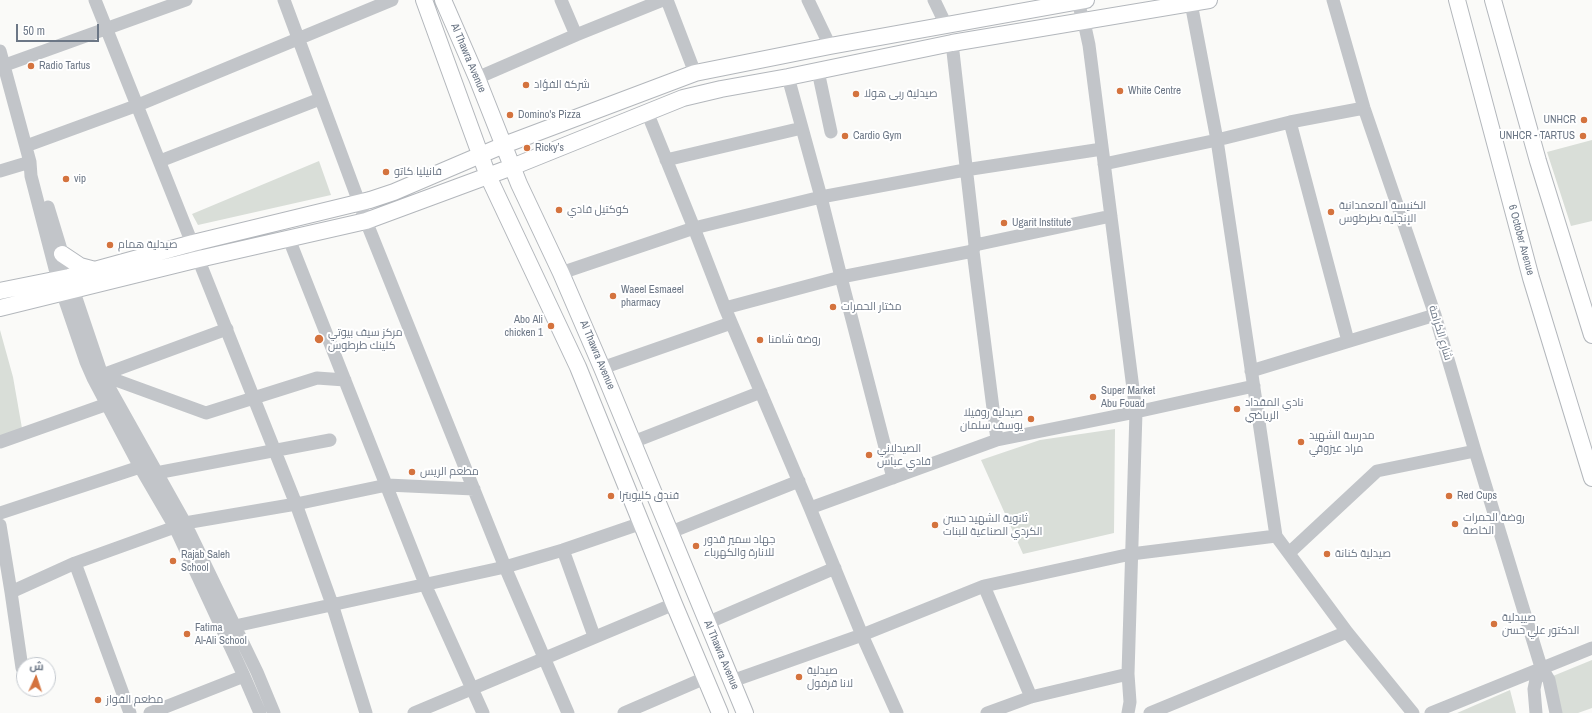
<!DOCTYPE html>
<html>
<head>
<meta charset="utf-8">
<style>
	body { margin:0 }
	#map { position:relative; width:1592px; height:713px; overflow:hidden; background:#fafaf8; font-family:"Archivo Narrow",Cairo,sans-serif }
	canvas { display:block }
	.north { position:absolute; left:16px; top:657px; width:40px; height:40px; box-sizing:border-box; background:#fff; border:1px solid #c4c9cf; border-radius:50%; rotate:3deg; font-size:11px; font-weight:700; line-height:16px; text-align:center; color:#6c7786 }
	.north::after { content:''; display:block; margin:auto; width:14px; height:18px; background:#d4733e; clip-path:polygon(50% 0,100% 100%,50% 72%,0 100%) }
	.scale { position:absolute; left:16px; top:24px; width:83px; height:18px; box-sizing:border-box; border:2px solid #6c7786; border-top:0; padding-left:5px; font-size:12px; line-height:14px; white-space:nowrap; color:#6c7786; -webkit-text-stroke:3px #fff; paint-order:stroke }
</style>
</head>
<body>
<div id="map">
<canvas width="1592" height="713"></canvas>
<div class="north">ش</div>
<div class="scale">50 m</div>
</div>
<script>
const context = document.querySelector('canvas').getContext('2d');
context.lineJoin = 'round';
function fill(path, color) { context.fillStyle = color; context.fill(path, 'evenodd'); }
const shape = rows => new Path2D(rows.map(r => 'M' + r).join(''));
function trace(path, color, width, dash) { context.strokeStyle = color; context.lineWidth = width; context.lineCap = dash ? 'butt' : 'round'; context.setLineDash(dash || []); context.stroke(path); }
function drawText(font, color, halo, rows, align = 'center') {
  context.font = font + ' "Archivo Narrow",Cairo,sans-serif'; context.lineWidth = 4; context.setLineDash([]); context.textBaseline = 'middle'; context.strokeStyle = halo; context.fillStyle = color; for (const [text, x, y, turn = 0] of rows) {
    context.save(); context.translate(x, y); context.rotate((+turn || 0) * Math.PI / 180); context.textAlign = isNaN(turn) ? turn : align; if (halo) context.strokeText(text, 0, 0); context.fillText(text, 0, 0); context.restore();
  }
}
fill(shape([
	[1592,140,1592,221,1571,226,1547,152],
	[319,161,331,195,198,225,192,214],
	[0,330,13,377,23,434,0,442],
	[1115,429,1114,533,1023,554,981,460,1040,440],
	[1592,660,1592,708,1578,713,1562,713,1553,676],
	[1510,690,1516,713,1457,713]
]), '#d9ded8');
const major = shape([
	[424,0,488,176,578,367,674,604,720,713],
	[443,0,477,78,519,184,561,273,602,368,745,713],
	[1457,0,1531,278,1592,478],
	[1493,0,1538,161,1592,335],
	[62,254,80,266,95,270],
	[0,291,69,277,193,243,370,200,394,192,504,145,695,73,830,46,1086,0],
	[0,308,199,259,366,221,512,167,683,98,721,89,788,77,952,43,1209,0]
]);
trace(major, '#b3b7bc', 18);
trace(shape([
	[95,0,296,504,332,604,366,713],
	[284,0,366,221,505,567,568,713],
	[561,0,576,35],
	[667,0,695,73],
	[808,0,830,46],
	[934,0,946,25],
	[1077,0,1084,22,1089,45,1136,412,1128,674,1130,702,1128,713],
	[1333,0,1364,108,1435,315,1475,451,1541,667,1549,680,1556,713],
	[1191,3,1217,140,1276,536,1347,632,1413,713],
	[952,43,975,245,973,251,997,440],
	[0,51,30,162,31,176,58,280,86,362,93,378,140,467,175,527,244,676,260,713],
	[0,67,186,0],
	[818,71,831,132],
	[788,77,821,197,841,277,893,478],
	[477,78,576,35,663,0],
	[647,112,694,228,725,308,810,508,862,635,897,713],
	[1290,122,1348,341],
	[26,146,138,105,392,0],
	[666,160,802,128],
	[160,161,320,99],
	[1104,164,1217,140,1290,122,1364,108],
	[0,171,30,162],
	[48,207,73,289,102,375,185,523,257,672,274,713],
	[289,239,428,591,483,713],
	[975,245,1111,216],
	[561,273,694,228,821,197,965,170,1102,149],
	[725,308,841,277,973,251],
	[602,368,731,323],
	[1251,371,1435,315],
	[102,375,206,413,317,378,345,380],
	[102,375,227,329],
	[0,442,113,402],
	[633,442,761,392],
	[156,473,330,440],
	[810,508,997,440,1136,412,1254,386],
	[0,513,140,467],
	[185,523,296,504,387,485,474,489],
	[0,525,11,592,22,668],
	[671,532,799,481],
	[563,550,594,636],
	[1289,553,1377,471,1475,451],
	[75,563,130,713],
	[984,586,1031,697],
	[11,592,75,563,175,527],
	[707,623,835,568],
	[235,626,505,567,563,550,642,523],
	[732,681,862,635,984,586,1131,554,1276,536],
	[150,713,244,676],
	[414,713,674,604],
	[624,713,705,678],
	[987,713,1031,697,1128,674],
	[1150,713,1347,632],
	[1431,713,1592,648],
	[1536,713,1534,689,1537,675,1541,667]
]), '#c2c5c9', 13);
trace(major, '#fff', 16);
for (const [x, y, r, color] of [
	[31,66,4,"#d4733e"],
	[526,85,4,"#d4733e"],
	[1120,91,4,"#d4733e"],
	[856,94,4,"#d4733e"],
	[510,115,4,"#d4733e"],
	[1584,120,4,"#d4733e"],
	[845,136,4,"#d4733e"],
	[1583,136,4,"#d4733e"],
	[527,148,4,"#d4733e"],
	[386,172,4,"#d4733e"],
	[66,179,4,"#d4733e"],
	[559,210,4,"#d4733e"],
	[1331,212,4,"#d4733e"],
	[1004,223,4,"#d4733e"],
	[110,245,4,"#d4733e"],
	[613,296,4,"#d4733e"],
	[833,307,4,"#d4733e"],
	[551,326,4,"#d4733e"],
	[319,339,5,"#d4733e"],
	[760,340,4,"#d4733e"],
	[1093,397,4,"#d4733e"],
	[1237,409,4,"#d4733e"],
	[1031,419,4,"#d4733e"],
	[1301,442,4,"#d4733e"],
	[869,455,4,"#d4733e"],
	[412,472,4,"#d4733e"],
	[611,496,4,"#d4733e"],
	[1449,496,4,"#d4733e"],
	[1455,524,4,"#d4733e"],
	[935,525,4,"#d4733e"],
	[696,546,4,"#d4733e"],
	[1327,554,4,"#d4733e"],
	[173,561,4,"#d4733e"],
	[1494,624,4,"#d4733e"],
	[187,634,4,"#d4733e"],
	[799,677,4,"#d4733e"],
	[98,700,4,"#d4733e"]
]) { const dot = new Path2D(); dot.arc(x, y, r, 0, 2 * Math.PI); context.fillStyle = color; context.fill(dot); trace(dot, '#fff', 1.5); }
drawText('11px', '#6c7786', '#fff', [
	["Al Thawra Avenue",468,58,67],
	["6 October Avenue",1521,240,75],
	["شارع الكرامة",1440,333,73],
	["Al Thawra Avenue",597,355,67],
	["Al Thawra Avenue",721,655,67]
]);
drawText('11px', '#6c7786', '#fff', [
	["Radio Tartus",39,66],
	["شركة الفؤاد",534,85],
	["White Centre",1128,91],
	["صيدلية ربى هولا",864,94],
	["Domino's Pizza",518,115],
	["UNHCR",1576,120,"right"],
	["Cardio Gym",853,136],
	["UNHCR - TARTUS",1575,136,"right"],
	["Ricky’s",535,148],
	["فانيليا كاتو",394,172],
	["vip",74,179],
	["الكنيسة المعمدانية",1339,206],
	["الإنجلية بطرطوس",1339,219],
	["كوكتيل فادي",567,210],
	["Ugarit Institute",1012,223],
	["صيدلية همام",118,245],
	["Waeel Esmaeel",621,290],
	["pharmacy",621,303],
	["مختار الحمرات",841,307],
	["Abo Ali",543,320,"right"],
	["chicken 1",543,333,"right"],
	["مركز سيف بيوتي",328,333],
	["كلينك طرطوس",328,346],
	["روضة شامنا",768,340],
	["Super Market",1101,391],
	["Abu Fouad",1101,404],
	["نادي المقداد",1245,403],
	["الرياضي",1245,416],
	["صيدلية روفيلا",1023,413,"right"],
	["يوسف سلمان",1023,426,"right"],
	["مدرسة الشهيد",1309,436],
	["مراد عيزوقي",1309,449],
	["الصيدلاني",877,449],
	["فادي عباس",877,462],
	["مطعم الريس",420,472],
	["فندق كليوبترا",619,496],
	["Red Cups",1457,496],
	["روضة الحمرات",1463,518],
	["الخاصة",1463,531],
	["ثانوية الشهيد حسن",943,519],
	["الكردي الصناعية للبنات",943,532],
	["جهاد سمير قدور",704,540],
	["للانارة والكهرباء",704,553],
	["صيدلية كنانة",1335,554],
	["Rajab Saleh",181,555],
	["School",181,568],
	["صييدلية",1502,618],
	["الدكتور علي حسن",1502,631],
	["Fatima",195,628],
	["Al-Ali School",195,641],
	["صيدلية",807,671],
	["لانا قرفول",807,684],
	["مطعم الفواز",106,700]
], 'left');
</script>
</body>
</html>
